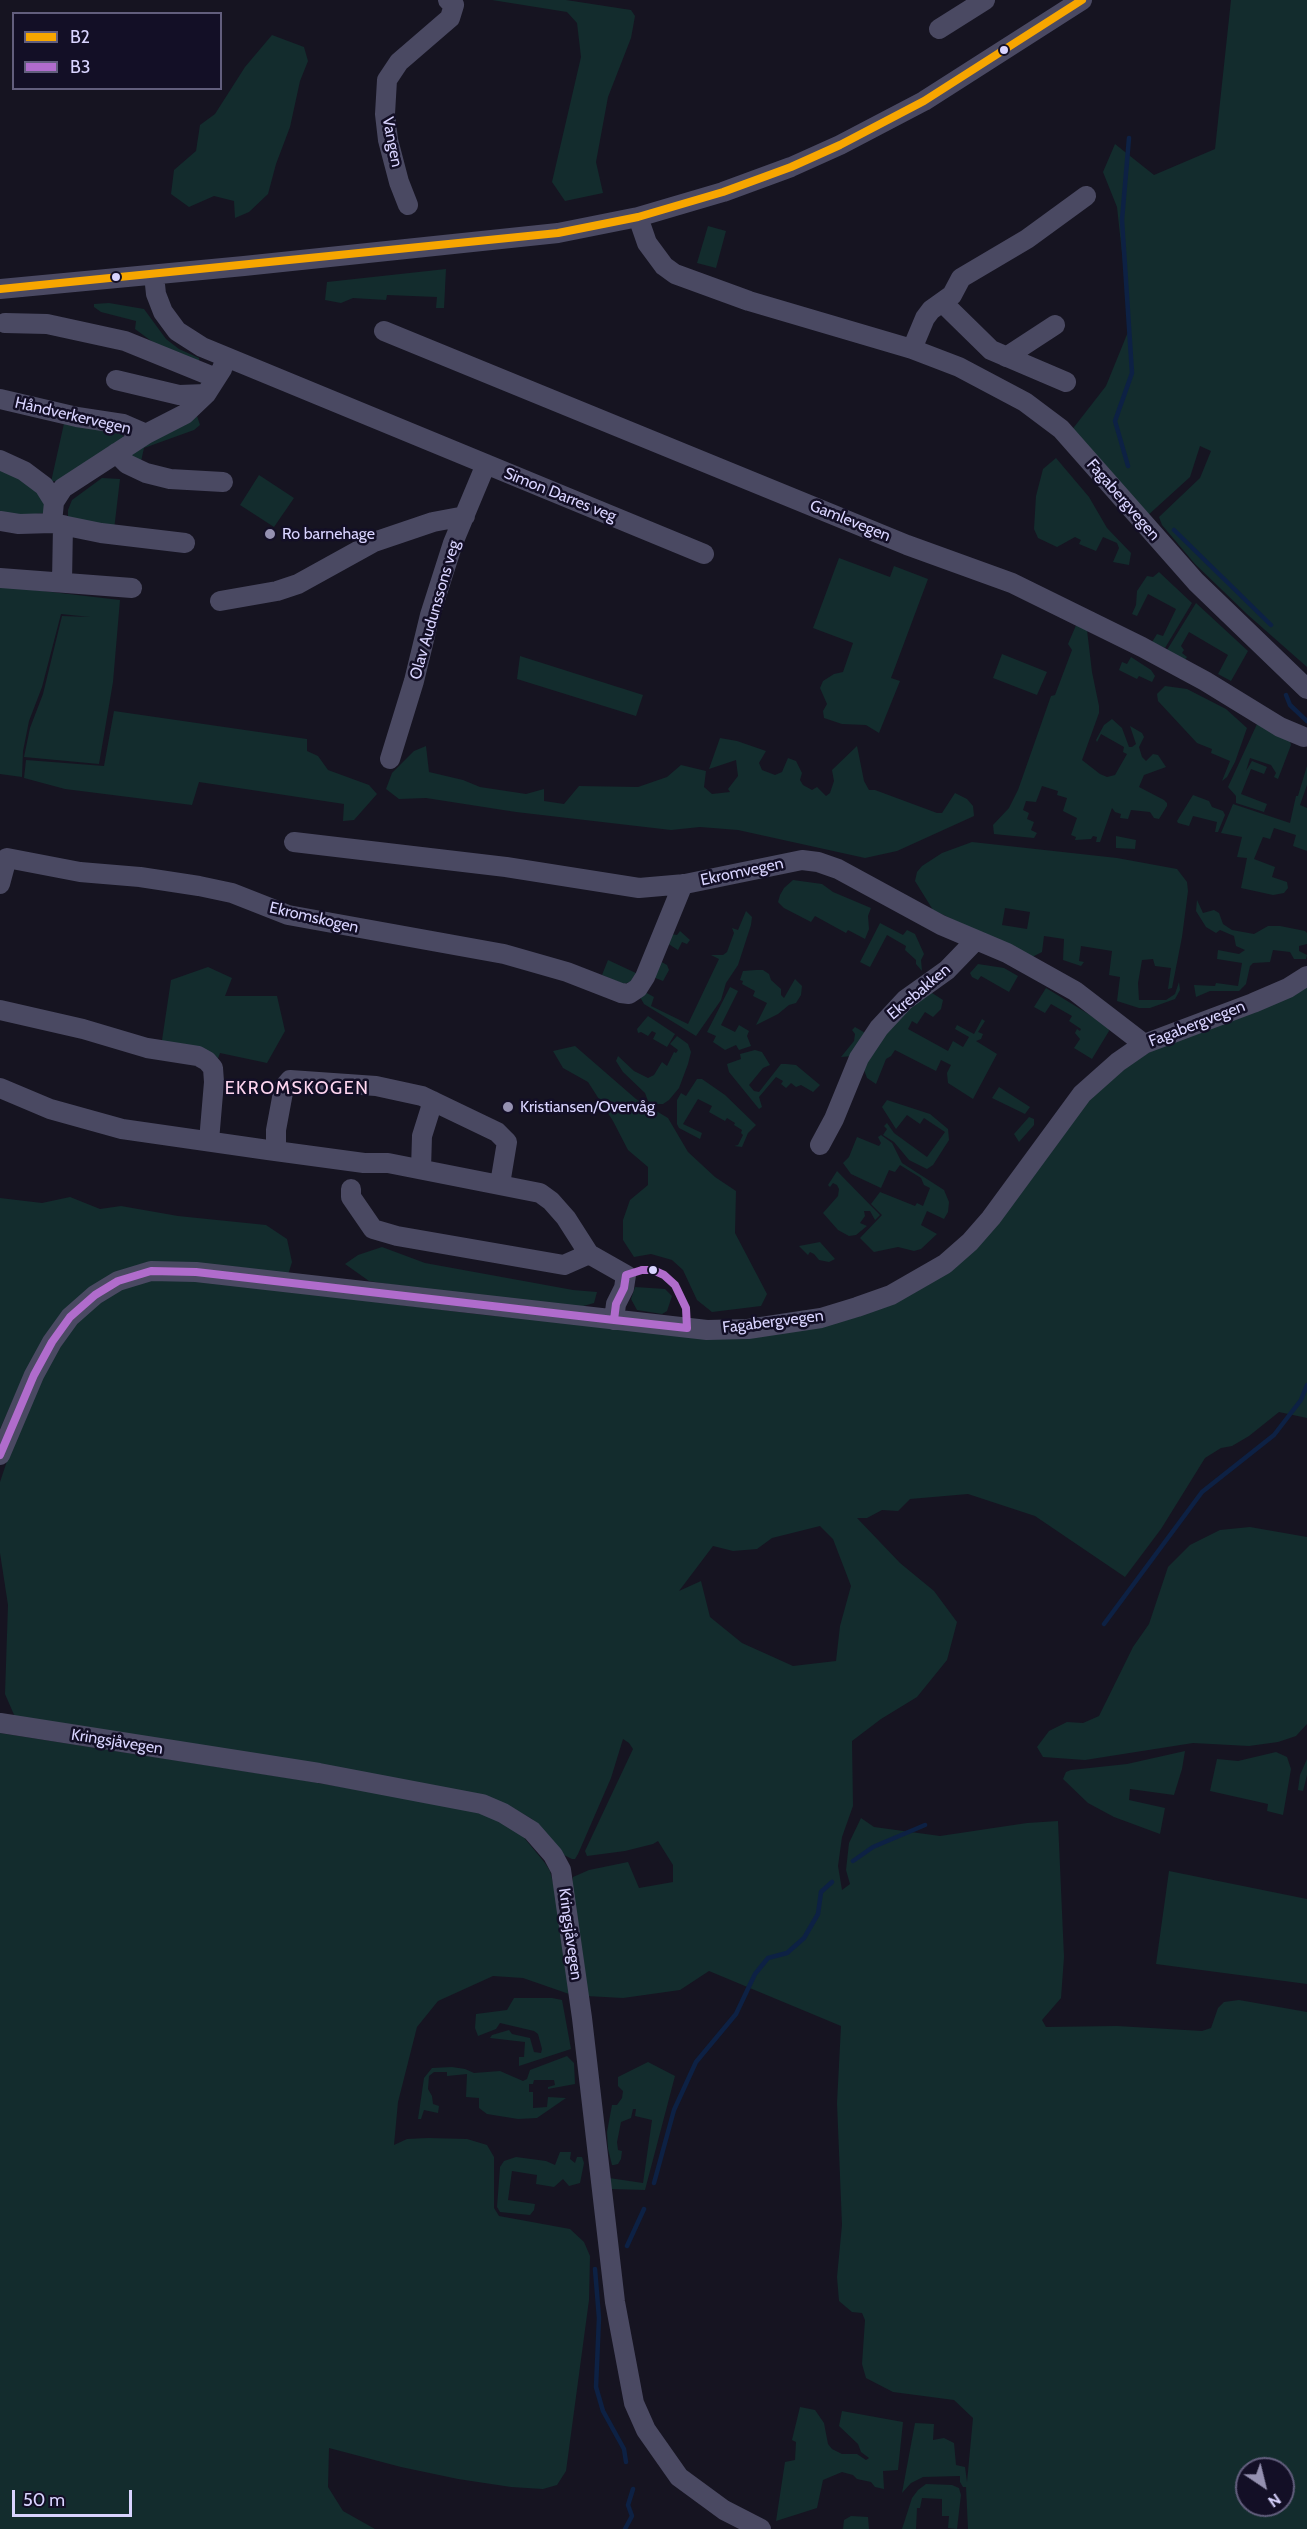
<!DOCTYPE html>
<html>
<head>
<meta charset="utf-8">
<style>
	body { margin:0 }
	#map { position:relative; width:1307px; height:2529px; overflow:hidden; background:#161421; font-family:Cabin,sans-serif }
	canvas { display:block }
	.legend { position:absolute; left:12px; top:12px; width:210px; height:78px; box-sizing:border-box; background:#130f26; border:2px solid #625e7d; margin:0; padding:8px 10px; list-style:none; font-size:18px; color:#d9d4ff }
	.legend li { display:flex; align-items:center; gap:12px; height:30px }
	.legend b { width:30px; border:2px solid #625e7d }
	.north { position:absolute; left:1235px; top:2457px; width:60px; height:60px; box-sizing:border-box; background:#130f26; border:2px solid #625e7d; border-radius:50%; rotate:145deg; font-size:16px; font-weight:700; line-height:24px; text-align:center; color:#d9d4ff }
	.north::after { content:''; display:block; margin:auto; width:21px; height:27px; background:#9591b1; clip-path:polygon(50% 0,100% 100%,50% 72%,0 100%) }
	.scale { position:absolute; left:12px; top:2490px; width:120px; height:27px; box-sizing:border-box; border:3px solid #d9d4ff; border-top:0; padding-left:8px; font-size:18px; line-height:21px; white-space:nowrap; color:#d9d4ff; -webkit-text-stroke:4px #130f26; paint-order:stroke }
</style>
</head>
<body>
<div id="map">
<canvas width="1307" height="2529"></canvas>
<ul class="legend">
<li><b style="height:8px;background:#f7a600"></b>B2</li>
<li><b style="height:8px;background:#b06ccc"></b>B3</li>
</ul>
<div class="north">N</div>
<div class="scale">50 m</div>
</div>
<script>
const context = document.querySelector('canvas').getContext('2d');
context.lineJoin = 'round';
function fill(path, color) { context.fillStyle = color; context.fill(path, 'evenodd'); }
const shape = rows => new Path2D(rows.map(r => 'M' + r).join(''));
function trace(path, color, width, dash) { context.strokeStyle = color; context.lineWidth = width; context.lineCap = dash ? 'butt' : 'round'; context.setLineDash(dash || []); context.stroke(path); }
function drawText(font, color, halo, rows, align = 'center') {
  context.font = font + ' Cabin,sans-serif'; context.lineWidth = 5; context.setLineDash([]); context.textBaseline = 'middle'; context.strokeStyle = halo; context.fillStyle = color; for (const [text, x, y, turn = 0] of rows) {
    context.save(); context.translate(x, y); context.rotate((+turn || 0) * Math.PI / 180); context.textAlign = isNaN(turn) ? turn : align; if (halo) context.strokeText(text, 0, 0); context.fillText(text, 0, 0); context.restore();
  }
}
fill(shape([
	[492,0,566,0,631,10,635,16,631,38,608,97,596,162,603,193,565,201,552,182,581,57,577,23,567,12],
	[1231,0,1307,0,1307,667,1248,615,1195,564,1162,525,1159,517,1200,478,1211,451,1200,446,1190,477,1146,517,1071,431,1106,386,1130,327,1117,207,1103,172,1115,144,1154,175,1215,149],
	[272,35,304,47,308,61,300,81,290,127,276,164,268,194,249,212,235,218,234,201,214,196,189,207,171,194,174,170,196,151,200,125,215,114,245,67],
	[708,226,726,231,716,268,697,263],
	[446,269,444,308,436,308,437,297,387,295,386,300,353,298,341,303,325,300,327,282],
	[109,303,144,309,166,339,179,349,199,358,199,362,154,343,135,329,136,321,101,312,94,307,94,304],
	[197,416,200,425,194,430,144,448,140,466,133,463,130,452],
	[65,419,119,431,125,438,60,480,51,482],
	[1056,458,1089,497,1107,528,1131,553,1129,565,1113,562,1119,548,1117,543,1103,537,1096,551,1079,544,1081,540,1075,537,1057,547,1038,538,1034,529,1036,496,1043,469],
	[0,467,16,474,44,498,47,513,0,517],
	[259,475,294,498,274,527,240,505],
	[102,478,120,479,114,530,68,520,68,510,72,500],
	[839,558,890,577,894,566,928,579,891,678,900,681,879,733,866,725,842,724,824,718,823,711,827,704,820,688,823,681,834,674,843,672,853,643,813,628],
	[1159,572,1192,603,1165,648,1152,642,1157,634,1163,636,1176,609,1148,594,1137,616,1132,614,1136,605,1137,591,1147,576,1153,577],
	[0,586,120,600,113,682,99,764,24,757,30,728,43,694,62,616,90,617,61,614,42,687,29,721,23,751,22,777,0,774],
	[1196,603,1248,651,1231,681,1218,674,1228,655,1189,632,1181,646,1184,650,1182,653,1187,657,1185,660,1167,650],
	[1077,623,1087,630,1092,672,1099,706,1099,713,1082,760,1100,774,1107,777,1115,775,1127,754,1123,752,1124,747,1101,734,1097,742,1096,740,1104,725,1112,719,1122,728,1129,747,1132,747,1136,744,1130,726,1142,733,1144,737,1139,747,1142,757,1146,761,1153,754,1158,755,1166,767,1144,775,1139,787,1164,800,1167,803,1167,806,1159,819,1154,818,1150,812,1131,810,1128,819,1120,818,1121,814,1115,812,1112,808,1100,842,1096,842,1097,837,1093,836,1091,839,1075,840,1076,837,1071,835,1077,818,1063,811,1067,798,1057,795,1058,791,1042,786,1036,802,1026,801,1023,810,1029,813,1027,819,1034,822,1031,830,1037,833,1034,838,994,834,993,825,1009,808,1018,790,1051,696,1055,695,1072,650,1068,644],
	[1002,654,1047,672,1037,695,993,678],
	[520,656,643,695,636,716,517,679],
	[1131,657,1151,670,1155,676,1152,682,1139,676,1137,679,1119,670,1122,662,1127,664],
	[1165,686,1187,689,1226,709,1247,728,1235,762,1227,777,1222,781,1230,761,1211,753,1212,749,1197,743,1158,701,1157,694],
	[114,711,307,739,307,751,318,756,328,770,369,785,377,794,354,820,343,821,344,804,199,782,192,805,65,789,24,778,26,760,104,766],
	[1257,724,1290,741,1291,745,1278,779,1274,777,1276,773,1271,765,1250,758,1246,771,1252,761,1267,767,1264,774,1251,769,1241,794,1267,804,1264,812,1236,803,1236,796,1228,787],
	[720,738,737,741,766,751,759,763,762,770,775,775,782,772,788,758,796,761,802,773,800,780,803,785,812,790,817,787,826,796,830,793,834,781,832,770,857,746,864,781,869,790,875,790,937,813,942,813,955,793,967,799,973,806,974,816,897,851,865,858,738,830,700,827,671,830,516,812,426,798,399,799,386,789,392,773,414,751,426,746,429,772,463,780,480,787,526,794,544,789,544,801,564,804,579,786,638,787,667,777,681,765,706,771,704,787,712,794,730,792,728,789,738,776,736,760,709,769],
	[1307,766,1307,785,1300,805,1307,808,1307,851,1293,846,1296,835,1274,828,1270,839,1263,837,1254,859,1275,867,1272,877,1287,882,1288,888,1284,893,1273,895,1241,888,1247,858,1237,857,1242,837,1221,833,1233,804,1290,823,1296,796,1298,796],
	[1193,795,1209,801,1212,807,1223,811,1225,815,1218,832,1215,832,1217,822,1193,816,1189,826,1178,823,1177,821],
	[1116,836,1136,840,1135,849,1116,848],
	[972,842,1117,858,1177,869,1187,882,1188,891,1182,937,1172,988,1168,989,1171,968,1155,966,1153,959,1142,960,1138,983,1139,1000,1166,1000,1175,994,1179,982,1180,990,1175,999,1150,1008,1139,1008,1117,1001,1120,977,1109,975,1112,951,1081,946,1079,961,1084,962,1081,966,1063,960,1064,939,1044,936,1042,952,1032,957,933,910,915,881,917,872,922,866,942,853],
	[1005,908,1030,912,1027,929,1002,925],
	[793,880,822,884,833,892,871,908,868,916,869,929,865,939,848,930,846,933,815,916,811,922,784,908,778,902,780,895,784,888],
	[1197,900,1203,913,1214,910,1219,913,1223,924,1232,930,1254,934,1268,926,1280,926,1305,931,1307,933,1307,944,1299,946,1299,951,1307,955,1306,959,1294,959,1290,952,1273,950,1270,962,1253,963,1250,966,1246,984,1239,991,1210,991,1196,997,1194,985,1215,986,1216,983,1238,986,1242,963,1217,959,1218,950,1239,954,1245,950,1236,946,1234,936,1220,930,1216,933,1206,927,1196,911],
	[746,911,752,917,751,925,738,965,726,983,721,1000,696,1036,644,1004,640,997,643,991,654,997,651,1006,688,1024,719,959,711,955,723,955,727,952,734,933,732,928,738,930],
	[880,923,903,935,907,930,915,934,924,954,921,960,922,971,916,964,916,960,905,950,906,946,887,935,870,967,860,962],
	[680,931,690,940,687,944,682,942,678,950,667,943,671,934,677,935],
	[608,960,638,974,634,981,623,984,602,975],
	[658,960,667,965,669,970,663,981,653,977],
	[978,964,1004,968,1018,976,1009,992,981,976,978,980,972,977,970,973],
	[208,967,232,978,225,996,277,996,285,1031,267,1063,220,1053,216,1064,161,1047,171,980],
	[756,970,763,970,769,974,771,980,781,989,781,995,784,998,795,979,802,986,801,995,796,1003,789,1005,778,1014,756,1025,767,1003,753,996,755,991,742,984,743,981,740,980,743,971],
	[730,987,738,991,721,1025,735,1032,739,1025,749,1031,747,1036,751,1046,739,1050,736,1045,725,1050,713,1042,716,1036,707,1032],
	[1307,987,1307,1418,1279,1412,1249,1436,1232,1446,1221,1448,1205,1458,1161,1529,1125,1577,1035,1516,968,1494,910,1499,898,1511,882,1510,867,1518,857,1518,900,1563,934,1591,957,1622,947,1660,917,1697,881,1719,852,1741,853,1806,842,1837,838,1866,842,1890,850,1884,846,1870,849,1843,861,1818,874,1827,940,1836,1027,1823,1058,1821,1064,1957,1061,1998,1042,2020,1046,2027,1117,2026,1202,2031,1211,2028,1218,2008,1224,2002,1239,2000,1307,2012,1307,2529,968,2529,966,2487,963,2487,960,2482,960,2476,923,2477,911,2483,902,2493,915,2423,934,2424,933,2440,944,2438,954,2443,956,2465,965,2467,967,2482,973,2418,954,2400,893,2392,866,2378,862,2364,865,2320,862,2313,852,2312,839,2301,837,2277,842,2225,837,2103,841,2026,709,1971,680,1990,623,1998,586,1996,572,1883,573,1877,589,1870,628,1862,639,1888,673,1882,673,1865,658,1841,653,1844,625,1851,587,1856,585,1851,633,1749,629,1743,623,1739,611,1778,578,1854,575,1859,572,1859,562,1854,532,1819,509,1806,15,1717,5,1694,8,1605,0,1553,0,1482,12,1446,51,1360,77,1322,88,1311,118,1290,152,1280,176,1278,485,1315,721,1337,931,1282,1088,1100,1134,1061,1155,1049],
	[820,1526,833,1539,851,1586,840,1626,836,1661,793,1666,742,1643,710,1617,701,1581,679,1591,713,1546,733,1551,757,1549,772,1538],
	[1247,2469,1283,2469,1283,2505,1247,2505],
	[1046,988,1108,1026,1109,1031,1092,1059,1074,1048,1080,1039,1075,1033,1077,1029,1080,1031,1081,1029,1069,1021,1072,1016,1051,1004,1045,1013,1034,1007],
	[929,991,943,1000,941,1009,933,1017,925,1012,917,1024,912,1021,908,1029,948,1051,953,1041,963,1047,969,1037,955,1029,957,1025,974,1034,982,1019,985,1021,978,1032,983,1034,981,1039,976,1041,997,1054,973,1099,948,1083,947,1073,951,1065,941,1060,936,1071,895,1050,891,1056,886,1059,876,1084,867,1078,864,1070,866,1064,891,1024],
	[648,1016,675,1034,667,1047,653,1039,656,1033,652,1031,648,1036,641,1032,638,1033,637,1029],
	[855,1027,867,1034,853,1056,841,1057,854,1041,855,1034,852,1030],
	[677,1036,688,1044,691,1052,688,1064,679,1088,669,1100,663,1104,654,1104,648,1101,645,1093,623,1072,616,1061,618,1056,634,1071,648,1078,654,1075,662,1062,667,1066,674,1052,676,1053,678,1050,670,1044],
	[575,1046,636,1099,668,1118,688,1152,715,1177,736,1191,735,1233,767,1294,761,1306,712,1312,697,1300,683,1270,672,1260,651,1254,634,1257,623,1240,623,1220,630,1200,648,1185,648,1167,628,1150,613,1121,588,1082,563,1068,553,1051],
	[755,1050,762,1052,770,1065,763,1068,749,1085,754,1091,759,1092,781,1064,786,1064,796,1065,820,1085,813,1092,801,1085,796,1087,791,1083,786,1088,781,1084,783,1081,776,1077,759,1097,762,1107,759,1109,729,1072,727,1064,741,1059,740,1054],
	[697,1079,702,1079,725,1095,756,1125,748,1133,742,1147,734,1146,738,1145,743,1135,741,1133,742,1130,734,1125,735,1123,727,1118,725,1121,709,1112,712,1106,698,1099,683,1124,702,1133,700,1139,679,1128,677,1124,677,1100,681,1093,686,1096],
	[999,1087,1030,1107,1025,1114,992,1098],
	[887,1100,930,1114,948,1129,949,1140,933,1165,927,1169,909,1160,894,1142,883,1135,887,1129,884,1126,887,1123,894,1133,927,1157,945,1132,924,1118,920,1124,907,1115,896,1129,882,1107],
	[1029,1117,1034,1119,1034,1125,1019,1142,1014,1134],
	[881,1135,892,1143,902,1163,944,1190,949,1202,948,1212,944,1219,927,1211,921,1225,937,1234,921,1249,914,1251,898,1247,874,1252,860,1238,882,1215,871,1204,880,1192,915,1206,917,1203,923,1206,930,1188,924,1185,921,1178,900,1165,895,1172,889,1170,881,1188,851,1174,843,1163,849,1157,857,1137,879,1146,881,1143,878,1137],
	[837,1171,880,1215,875,1220,870,1211,864,1211,865,1216,860,1223,867,1226,856,1235,849,1236,838,1230,823,1213,838,1196,839,1189,837,1185,833,1183,830,1187,828,1185],
	[70,1197,100,1209,121,1206,178,1216,266,1225,287,1239,292,1262,288,1275,118,1273,19,1386,0,1429,0,1198,42,1203],
	[820,1242,835,1259,829,1262,819,1260,814,1254,810,1252,808,1255,799,1246],
	[382,1247,425,1263,573,1290,597,1292,594,1303,580,1307,437,1292,369,1281,345,1264,358,1255],
	[635,1287,665,1289,672,1296,667,1311,662,1314,637,1310,631,1299],
	[1250,1527,1307,1537,1307,1724,1296,1736,1278,1742,1249,1746,1193,1743,1085,1760,1043,1757,1037,1747,1049,1731,1067,1722,1083,1723,1099,1716,1133,1647,1149,1624,1168,1567,1190,1545,1220,1530],
	[0,1733,295,1779,435,1803,483,1814,499,1820,521,1834,545,1863,550,1871,557,1898,572,1995,523,1978,493,1976,438,2001,417,2027,398,2102,394,2145,407,2139,428,2138,467,2139,487,2145,494,2157,494,2208,499,2216,570,2229,584,2242,590,2256,589,2300,566,2471,557,2485,543,2489,511,2487,458,2479,401,2467,329,2448,328,2487,343,2511,375,2529,0,2529],
	[1185,1751,1182,1769,1174,1795,1130,1789,1129,1800,1165,1808,1160,1834,1114,1817,1088,1803,1063,1779,1066,1772,1071,1770,1127,1764],
	[1276,1752,1287,1757,1291,1769,1283,1815,1267,1811,1268,1804,1210,1791,1217,1759,1238,1761],
	[1307,1759,1307,1775,1303,1791,1298,1790,1300,1775],
	[1169,1871,1307,1899,1307,1984,1156,1964],
	[514,1998,552,1998,562,2000,571,2049,519,2066,519,2057,524,2057,525,2042,490,2038,492,2035,509,2030,512,2034,530,2038,534,2052,541,2053,542,2049,538,2034,534,2031,500,2023,496,2029,478,2036,475,2028,476,2014,507,2010],
	[567,2056,574,2063,575,2084,548,2089,548,2087,555,2085,554,2080,534,2080,533,2084,529,2084,529,2092,533,2092,533,2108,547,2107,548,2097,566,2098,537,2118,518,2119,487,2114,479,2108,479,2098,466,2097,467,2074,447,2076,447,2072,434,2072,429,2076,428,2089,432,2096,433,2104,439,2106,438,2113,424,2110,421,2119,418,2119,424,2078,432,2068,452,2067,465,2069,474,2073,500,2071,523,2081,527,2079,530,2070],
	[648,2062,675,2076,645,2190,610,2189,609,2178,643,2183,652,2120,635,2116,636,2109,633,2109,631,2118,621,2122,617,2142,618,2150,622,2151,621,2159,618,2164,614,2165,612,2165,608,2149,607,2132,612,2105,617,2105,622,2098,623,2091,618,2086,618,2077],
	[560,2152,571,2152,570,2159,575,2163,577,2157,582,2157,584,2163,580,2183,569,2186,563,2179,554,2187,536,2184,537,2175,512,2171,508,2200,535,2204,534,2210,530,2215,500,2212,497,2207,500,2167,504,2161,516,2157,546,2161,555,2165],
	[800,2407,815,2410,824,2423,828,2444,832,2449,842,2454,857,2454,866,2460,869,2458,861,2452,858,2444,839,2426,842,2411,903,2422,898,2470,883,2471,884,2489,875,2487,871,2482,857,2479,853,2475,842,2472,823,2480,817,2508,776,2521,785,2462,795,2460,796,2442,792,2440],
	[926,2484,952,2485,959,2488,961,2495,957,2529,948,2528,949,2516,942,2516,942,2499,922,2498,920,2508,917,2508,916,2529,902,2529,912,2498,918,2490],
	[851,2516,868,2517,869,2529,843,2529,844,2520]
]), '#132c2d');
trace(shape([
	[1128,466,1115,421,1132,373,1122,220,1129,138],
	[1174,530,1271,625],
	[1286,695,1290,705,1307,721],
	[1104,1624,1202,1492,1274,1435,1301,1400,1307,1385],
	[853,1861,873,1847,925,1825],
	[654,2183,674,2110,696,2062,736,2014,755,1974,768,1958,787,1953,804,1938,818,1914,821,1892,832,1882],
	[627,2246,644,2209],
	[595,2269,599,2318,596,2387,603,2411,624,2449,626,2462],
	[625,2529,632,2516,628,2505,633,2489]
]), '#0d2144', 4.5);
trace(shape([
	[939,29,985,0],
	[408,205,399,182,388,140,385,114,387,80,399,62,450,18,454,5,448,0],
	[638,217,647,243,664,266,675,274,749,301,912,349,959,367,1025,402,1061,429,1196,582,1307,689],
	[154,275,156,294,163,312,177,331,202,347,704,554],
	[0,289,244,266,558,233,638,217,723,192,791,167,840,145,924,101,1082,0],
	[942,302,991,350,1066,382],
	[5,323,47,324,125,341,216,378],
	[384,331,907,545,1012,583,1142,647,1205,681,1280,727,1304,737],
	[912,349,925,318,931,310,952,295,961,278,1027,239,1086,196],
	[1006,357,1055,325],
	[116,380,179,395,206,394],
	[0,399,77,417,123,424,146,434],
	[116,453,127,464,146,473,170,479,223,482],
	[0,460,24,471,44,486,54,502],
	[0,521,19,524,52,523,101,533,185,543],
	[52,523,54,502,63,488,146,434,185,414,206,394,222,369,226,357],
	[0,578,132,588],
	[62,582,63,525],
	[220,601,277,591,298,584,374,542,433,522,465,516],
	[390,759,414,681,430,615,453,543,486,464],
	[294,842,506,867,639,888,685,884,802,860,818,862,838,869,941,925,1007,953,1075,991,1144,1044],
	[0,884,7,858,80,872,140,877,199,886,232,893,288,915,504,954,567,972,621,993,629,994,638,988,645,977,683,884],
	[0,1010,83,1029,147,1048,198,1056,207,1061,213,1068,214,1082,209,1141],
	[0,1088,50,1109,122,1129,268,1150,364,1163,388,1163,540,1193,551,1201,566,1218,589,1254,626,1275,624,1288,616,1304,614,1320],
	[820,1145,834,1119,859,1058,879,1028,905,1000,947,970,976,940],
	[276,1151,276,1130,284,1087,290,1080,376,1086,422,1096,497,1132,507,1142,500,1184],
	[421,1169,422,1136,433,1101],
	[351,1189,351,1197,373,1229,397,1236,564,1265,589,1254],
	[0,1455,34,1375,52,1342,70,1317,95,1295,118,1281,151,1271,196,1272,707,1330,748,1329,821,1318,857,1307,891,1295,945,1264,970,1242,991,1218,1082,1094,1118,1062,1144,1044,1253,1003,1288,988,1307,976],
	[0,1723,319,1773,482,1804,503,1813,532,1831,553,1855,561,1870,582,2018,615,2302,634,2403,646,2430,679,2477,724,2510,761,2529]
]), '#4a4962', 20);
trace(shape([
	[0,289,558,233,638,217,723,192,791,167,840,145,924,101,1082,0]
]), '#f7a600', 8);
trace(shape([
	[642,1270,653,1270,664,1275,675,1285,686,1308,687,1328,614,1320,616,1304,624,1288,626,1275,642,1270],
	[0,1455,34,1375,52,1342,70,1317,95,1295,118,1281,151,1271,196,1272,614,1320]
]), '#b06ccc', 8);
for (const [x, y, r, color] of [
	[1004,50,5,"#d9d4ff"],
	[116,277,5,"#d9d4ff"],
	[270,534,6,"#9591b1"],
	[508,1107,6,"#9591b1"],
	[653,1270,5,"#d9d4ff"]
]) { const dot = new Path2D(); dot.arc(x, y, r, 0, 2 * Math.PI); context.fillStyle = color; context.fill(dot); trace(dot, '#130f26', 2); }
drawText('16px', '#d9d4ff', '#130f26', [
	["Vangen",392,142,79],
	["Håndverkervegen",73,416,13],
	["Simon Darres veg",560,495,22],
	["Fagabergvegen",1123,500,49],
	["Gamlevegen",850,521,22],
	["Olav Audunssons veg",435,610,-74],
	["Ekromvegen",742,872,-12],
	["Ekromskogen",314,918,13],
	["Ekrebakken",919,992,-40],
	["Fagabergvegen",1197,1024,-21],
	["Fagabergvegen",773,1322,-7],
	["Kringsjåvegen",117,1742,9],
	["Kringsjåvegen",570,1934,82]
]);
drawText('16px', '#d9d4ff', '#130f26', [
	["Ro barnehage",282,534],
	["Kristiansen/Overvåg",520,1107]
], 'left');
context.letterSpacing = '1.5px';
drawText('18px', '#ffd6f0', '#130f26', [
	["EKROMSKOGEN",297,1089]
]);
context.letterSpacing = '0px';
</script>
</body>
</html>
